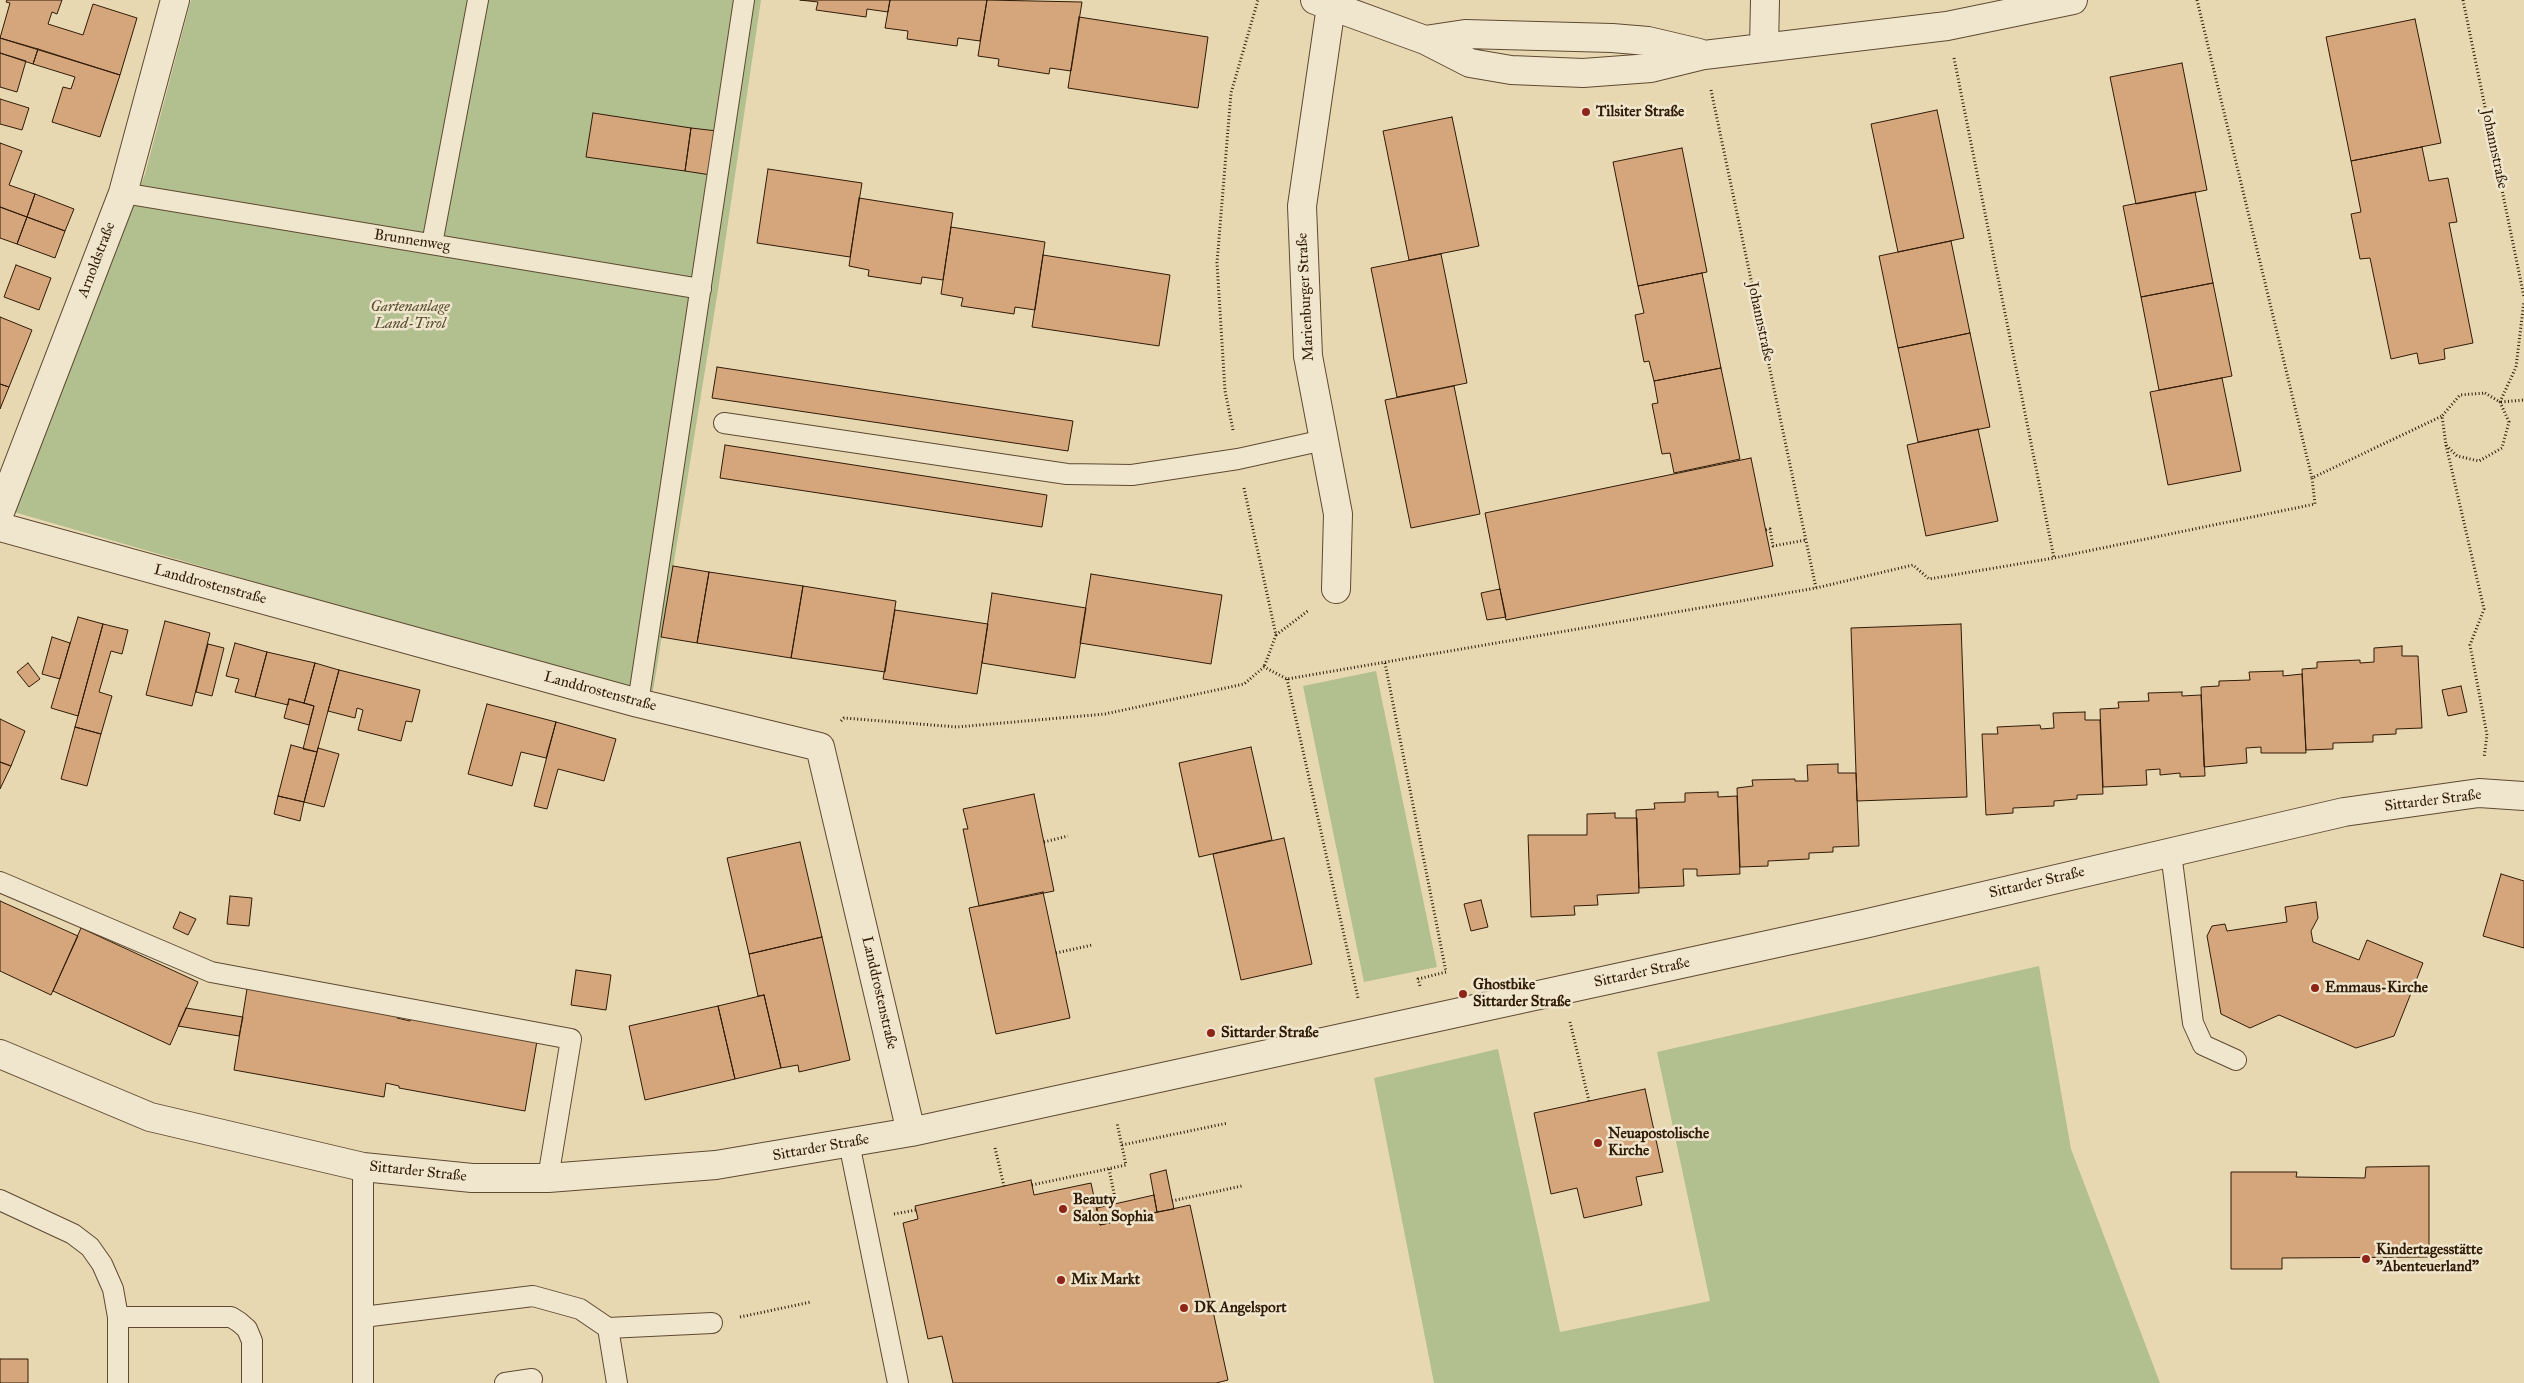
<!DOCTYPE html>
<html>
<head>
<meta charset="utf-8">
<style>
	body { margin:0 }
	canvas { display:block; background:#e8d8b2 }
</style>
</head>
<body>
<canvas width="2524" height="1383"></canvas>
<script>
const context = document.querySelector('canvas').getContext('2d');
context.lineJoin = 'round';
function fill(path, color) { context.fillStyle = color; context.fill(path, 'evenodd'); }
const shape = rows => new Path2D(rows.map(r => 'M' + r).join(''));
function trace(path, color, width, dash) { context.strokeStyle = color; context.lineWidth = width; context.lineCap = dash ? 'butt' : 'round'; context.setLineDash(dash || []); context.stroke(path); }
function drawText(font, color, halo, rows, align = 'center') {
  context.font = font + ' "IM FELL Great Primer",serif'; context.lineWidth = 5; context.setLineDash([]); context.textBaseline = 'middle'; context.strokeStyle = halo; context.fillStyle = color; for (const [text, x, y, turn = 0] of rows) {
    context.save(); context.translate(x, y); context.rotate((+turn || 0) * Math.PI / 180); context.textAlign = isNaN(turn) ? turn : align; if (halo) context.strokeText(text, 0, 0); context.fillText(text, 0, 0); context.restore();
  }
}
fill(shape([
	[191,0,761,0,718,290,652,697,14,512,145,174],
	[1376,671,1437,967,1364,982,1303,686],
	[2039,966,2071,1149,2160,1383,1434,1383,1374,1078,1498,1049,1560,1332,1710,1301,1657,1052]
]), '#b2bf8f');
const building = shape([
	[7,0,62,0,57,14,52,12,48,24,83,35,93,4,137,18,120,75,0,38,10,3,6,2,7,0],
	[800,0,890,0,888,12,867,9,866,17,816,10,818,2,800,0],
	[890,0,987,0,980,41,958,38,957,46,907,39,908,31,885,28,890,0],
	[987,0,1082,2,1071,71,1050,68,1049,74,998,66,999,59,978,56,987,0],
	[1079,17,1208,37,1198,108,1068,88,1079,17],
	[2415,19,2441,143,2351,161,2326,37,2415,19],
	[0,38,38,49,33,64,0,53,0,38],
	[38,49,120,75,100,137,52,122,63,87,71,89,75,77,33,64,38,49],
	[0,53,26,61,17,92,0,87,0,53],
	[2182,63,2207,190,2136,204,2110,77,2182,63],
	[0,99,29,108,22,130,0,124,0,99],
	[1937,110,1964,238,1898,252,1871,124,1937,110],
	[593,113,691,128,685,171,586,157,593,113],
	[1452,117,1479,246,1409,260,1383,131,1452,117],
	[691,128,717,131,711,175,685,171,691,128],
	[0,143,22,151,9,185,35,194,27,217,0,207,0,143],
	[2422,147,2429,181,2448,178,2457,222,2449,223,2473,343,2444,349,2445,359,2419,364,2417,353,2391,359,2370,258,2360,259,2351,214,2361,212,2351,161,2422,147],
	[1682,148,1707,272,1638,286,1613,162,1682,148],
	[768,169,862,183,850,257,757,243,768,169],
	[2195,192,2213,283,2141,297,2123,206,2195,192],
	[35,194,74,209,65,231,27,217,35,194],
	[859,198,953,213,943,280,922,277,921,284,868,276,869,270,849,266,859,198],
	[0,207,27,217,17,244,0,238,0,207],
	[27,217,65,231,55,258,17,244,27,217],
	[951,227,1045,242,1035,310,1015,307,1014,314,961,306,963,298,941,294,951,227],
	[1951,241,1970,333,1898,348,1879,256,1951,241],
	[1441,254,1467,383,1397,397,1371,268,1441,254],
	[1043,255,1170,275,1159,346,1032,327,1043,255],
	[16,265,51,278,39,310,4,297,16,265],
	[1702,273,1721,368,1654,381,1649,361,1644,362,1635,315,1644,313,1638,286,1702,273],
	[2213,283,2232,376,2159,390,2141,297,2213,283],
	[0,317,32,330,9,387,0,384,0,317],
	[1970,333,1990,427,1918,442,1898,348,1970,333],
	[717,367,1073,421,1068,451,712,398,717,367],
	[1721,368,1740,459,1674,473,1670,453,1662,454,1652,404,1658,403,1654,381,1721,368],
	[2222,378,2241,471,2168,485,2150,392,2222,378],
	[0,384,9,387,0,409,0,384],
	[1454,386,1480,514,1411,528,1385,400,1454,386],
	[1978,429,1998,521,1926,536,1907,445,1978,429],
	[725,445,1047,495,1042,527,720,478,725,445],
	[1751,458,1773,566,1506,620,1485,513,1751,458],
	[673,566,709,572,697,643,661,637,673,566],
	[709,572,803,586,791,658,697,643,709,572],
	[1091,574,1222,595,1211,664,1080,643,1091,574],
	[803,586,896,601,885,672,791,658,803,586],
	[1500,589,1506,617,1487,620,1481,593,1500,589],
	[992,593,1086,608,1075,678,982,663,992,593],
	[895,610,988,624,977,694,883,679,895,610],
	[78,617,103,624,78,716,51,708,78,617],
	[165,621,210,633,192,706,146,695,165,621],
	[103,624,128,630,122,654,111,651,99,692,112,696,101,734,75,727,103,624],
	[1961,624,1967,797,1857,801,1851,628,1961,624],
	[52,637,70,643,60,679,42,674,52,637],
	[235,643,267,652,255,697,235,692,239,679,226,676,235,643],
	[208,644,224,648,212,696,196,692,208,644],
	[2402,646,2402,656,2418,656,2422,728,2396,729,2396,734,2373,735,2373,742,2333,743,2333,749,2306,750,2302,669,2317,668,2317,662,2360,660,2360,663,2374,662,2374,648,2402,646],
	[267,652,315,663,304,703,289,699,288,705,255,697,267,652],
	[28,663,40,679,29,687,17,672,28,663],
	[315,663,339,670,317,752,303,749,314,706,304,703,315,663],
	[339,670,420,690,412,722,406,721,401,741,358,730,363,710,357,708,355,718,328,711,339,670],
	[2283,671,2283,676,2302,674,2306,753,2261,753,2261,747,2246,748,2247,763,2204,767,2201,687,2219,686,2219,681,2250,680,2249,672,2283,671],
	[2461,686,2467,712,2448,716,2442,690,2461,686],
	[2182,692,2182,696,2201,695,2205,776,2180,777,2180,773,2160,775,2160,769,2146,770,2147,785,2103,787,2100,709,2119,708,2118,702,2149,701,2148,693,2182,692],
	[289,699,314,706,309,725,284,718,289,699],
	[487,704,556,722,546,758,521,752,512,786,468,774,487,704],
	[2085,712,2085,720,2100,720,2103,794,2077,795,2077,799,2054,801,2054,806,2013,808,2013,813,1986,815,1982,734,1998,734,1997,727,2040,725,2041,729,2054,728,2053,713,2085,712],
	[0,719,25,731,11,766,0,762,0,719],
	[556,722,616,739,604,781,558,769,547,809,534,806,556,722],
	[75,727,101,734,87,786,61,779,75,727],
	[291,745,317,752,304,802,278,796,291,745],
	[1251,747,1272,840,1199,857,1179,763,1251,747],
	[318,748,339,754,324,807,304,802,318,748],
	[0,762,11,766,0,789,0,762],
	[1838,764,1838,773,1856,773,1859,846,1833,847,1833,852,1809,853,1809,859,1768,861,1768,866,1740,867,1737,788,1753,786,1752,780,1795,779,1795,781,1808,781,1807,765,1838,764],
	[1718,792,1718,797,1737,796,1740,874,1697,876,1697,869,1683,869,1684,886,1639,888,1636,810,1655,809,1654,803,1685,802,1685,793,1718,792],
	[1034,794,1054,891,979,906,963,829,968,829,963,809,1034,794],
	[278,796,304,802,300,821,274,814,278,796],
	[1615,813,1615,818,1637,818,1639,893,1597,895,1598,905,1574,906,1575,915,1531,917,1528,835,1587,835,1587,814,1615,813],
	[1284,838,1312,964,1241,980,1213,854,1284,838],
	[800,842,822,937,749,954,727,858,800,842],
	[2501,874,2524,881,2524,948,2483,936,2501,874],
	[1043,892,1070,1018,996,1034,969,908,1043,892],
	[230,896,252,898,249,926,227,924,230,896],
	[1481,900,1488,927,1471,931,1464,904,1481,900],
	[0,901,78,936,51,995,0,971,0,901],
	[2316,902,2318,918,2311,931,2313,942,2359,960,2367,940,2423,963,2394,1036,2356,1048,2279,1015,2250,1028,2221,1014,2207,936,2212,926,2225,924,2227,931,2287,922,2285,907,2316,902],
	[180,912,196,919,188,935,173,928,180,912],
	[81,928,198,982,170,1045,53,991,81,928],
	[822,937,850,1060,799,1072,798,1065,781,1068,764,995,758,996,749,954,822,937],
	[576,970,611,975,606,1010,571,1005,576,970],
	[247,989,397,1015,397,1018,410,1021,411,1019,537,1041,525,1111,399,1088,399,1086,386,1083,384,1097,234,1070,247,989],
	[764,995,781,1068,735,1079,718,1006,764,995],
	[718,1006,735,1079,645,1100,629,1026,718,1006],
	[186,1008,243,1017,239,1036,178,1026,186,1008],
	[1645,1089,1663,1172,1636,1177,1642,1205,1584,1218,1577,1188,1551,1194,1534,1113,1645,1089],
	[2429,1166,2429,1257,2282,1258,2282,1269,2231,1269,2231,1172,2297,1172,2296,1177,2365,1178,2366,1167,2429,1166],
	[1166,1170,1174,1209,1157,1212,1150,1174,1166,1170],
	[1031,1180,1034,1195,1091,1183,1100,1225,1190,1205,1228,1380,1216,1383,953,1383,942,1336,928,1339,903,1223,918,1219,915,1206,1031,1180],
	[1154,1195,1157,1212,1100,1225,1097,1208,1154,1195],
	[0,1359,28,1359,28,1383,0,1383,0,1359]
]);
fill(building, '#d5a57b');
trace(building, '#301b07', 1);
const lane = shape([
	[123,193,701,289],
	[432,244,478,0],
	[724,423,1067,474,1132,475,1238,459,1324,440],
	[638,703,744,0],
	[2171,853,2193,1023,2203,1045,2236,1060],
	[0,882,211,972,571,1039,548,1178],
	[849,1143,898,1383],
	[363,1167,363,1383],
	[0,1200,73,1234,90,1247,102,1264,113,1289,118,1317,118,1383],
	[118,1317,231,1317,239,1322,247,1329,252,1341,252,1383],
	[363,1317,533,1296,580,1309,608,1328,617,1383],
	[608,1328,712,1323],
	[505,1383,532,1379]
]);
const street = shape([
	[1315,0,1425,40,1470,63,1511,70,1583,73,1651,68,1704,55,1947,26,2073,0],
	[1331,6,1302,206,1308,356,1338,514,1336,589],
	[1425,40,1465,34,1612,38,1648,41,1699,53],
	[1764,47,1765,0],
	[0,512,123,193,175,0],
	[0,527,638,703,820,747,911,1132],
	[0,1054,150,1117,363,1167,472,1178,548,1178,716,1165,911,1132,1864,924,2344,812,2479,793,2524,796]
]);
trace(lane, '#5e4a32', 22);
trace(street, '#5e4a32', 30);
trace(shape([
	[2197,0,2312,478],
	[2463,0,2524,297],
	[1954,58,2054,558],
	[1711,90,1816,588],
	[2485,393,2500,402,2509,422,2502,448,2479,461,2457,456,2446,445,2442,416,2460,395,2485,393],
	[2500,402,2516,367,2524,301],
	[2501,402,2524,400],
	[1233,430,1225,391,1217,263,1231,93,1258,0],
	[2446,445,2484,609,2470,645,2487,735,2484,758],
	[1244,488,1276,635,1264,667],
	[1766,530,1770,529,1773,546,1806,540],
	[1276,635,1309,610],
	[1385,663,1446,972,1418,979,1420,986],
	[1287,679,1358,998],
	[841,721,844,718,957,727,1105,714,1244,684,1264,667,1287,679,1816,588,1913,565,1929,579,2054,558,2315,504,2312,478,2442,416],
	[1044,842,1068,836],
	[1056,953,1092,945],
	[1570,1022,1589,1101],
	[1122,1145,1228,1123],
	[995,1148,1004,1186],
	[1109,1169,1116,1203],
	[1032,1185,1126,1165,1117,1123],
	[1172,1201,1242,1186],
	[894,1214,916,1210],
	[740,1317,811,1302]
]), '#301b07', 3, [1, 2.5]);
trace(lane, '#f0e6cd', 20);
trace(street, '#f0e6cd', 28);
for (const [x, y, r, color] of [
	[1586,112,5,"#8f2418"],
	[2315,988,5,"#8f2418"],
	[1463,994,5,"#8f2418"],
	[1211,1033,5,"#8f2418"],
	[1598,1143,5,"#8f2418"],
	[1063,1209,5,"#8f2418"],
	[2366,1259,5,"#8f2418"],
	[1061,1280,5,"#8f2418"],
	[1184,1308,5,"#8f2418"]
]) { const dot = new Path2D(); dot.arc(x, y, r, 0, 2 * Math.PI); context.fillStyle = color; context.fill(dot); trace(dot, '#f0e6cd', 2); }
drawText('bold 15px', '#301b07', '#f0e6cd', [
	["Tilsiter Straße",1596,112],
	["Ghostbike",1473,985],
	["Sittarder Straße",1473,1002],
	["Emmaus-Kirche",2325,988],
	["Sittarder Straße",1221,1033],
	["Neuapostolische",1608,1134],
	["Kirche",1608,1151],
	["Beauty",1073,1200],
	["Salon Sophia",1073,1217],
	["Kindertagesstätte",2376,1250],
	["\"Abenteuerland\"",2376,1267],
	["Mix Markt",1071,1280],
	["DK Angelsport",1194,1308]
], 'left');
drawText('15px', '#301b07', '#f0e6cd', [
	["Johannstraße",2494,149,78],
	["Brunnenweg",412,241,9],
	["Arnoldstraße",97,260,-69],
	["Marienburger Straße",1306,297,-93],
	["Johannstraße",1760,322,78],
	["Landdrostenstraße",210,585,15],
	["Landdrostenstraße",600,692,15],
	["Sittarder Straße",2433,801,-7],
	["Sittarder Straße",2037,883,-13],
	["Sittarder Straße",1642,973,-12],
	["Landdrostenstraße",879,993,77],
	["Sittarder Straße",821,1148,-10],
	["Sittarder Straße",418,1172,6]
]);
drawText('italic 15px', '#574c30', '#f0e6cd', [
	["Gartenanlage",410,307],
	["Land-Tirol",410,324]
]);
</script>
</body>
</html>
